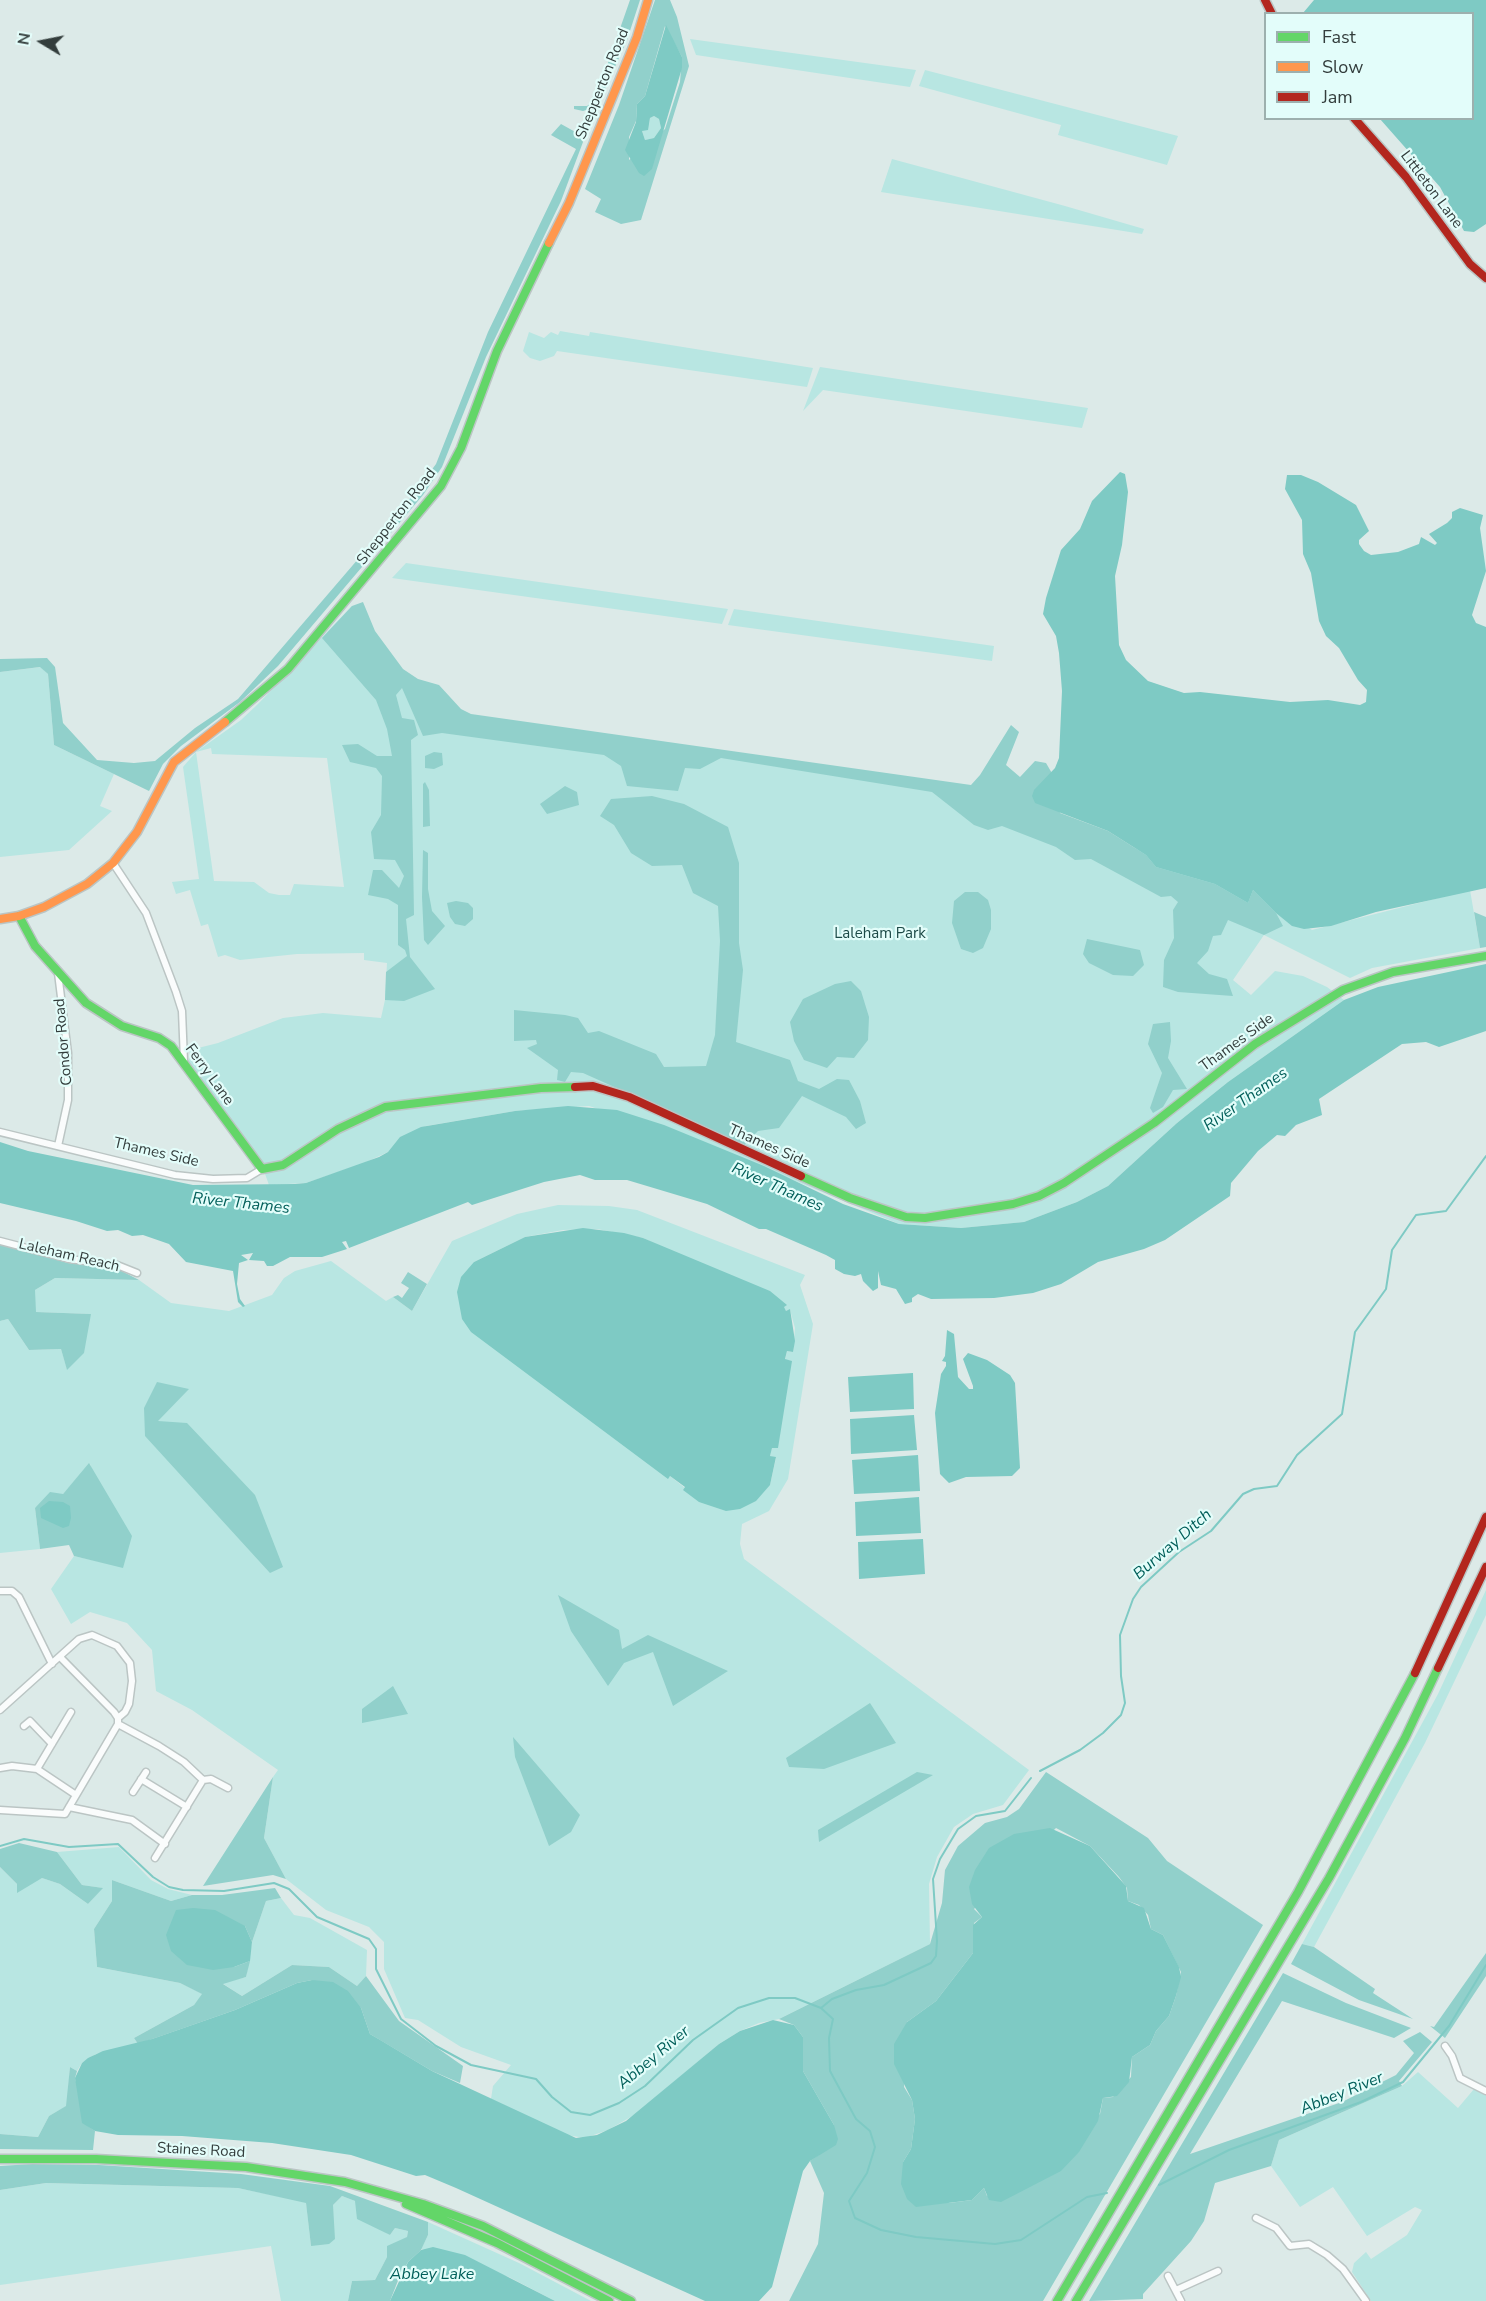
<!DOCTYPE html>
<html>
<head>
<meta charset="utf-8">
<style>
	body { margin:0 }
	#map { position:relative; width:1486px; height:2301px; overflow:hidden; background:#dceae8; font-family:"Nunito Sans",sans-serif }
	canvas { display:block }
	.legend { position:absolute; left:1264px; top:12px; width:210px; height:108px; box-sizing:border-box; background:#e3fdfa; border:2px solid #9db0ae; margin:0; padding:8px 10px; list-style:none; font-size:18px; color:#333d3c }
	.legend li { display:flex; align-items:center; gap:12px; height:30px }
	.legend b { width:30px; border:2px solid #9db0ae }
	.north { position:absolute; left:12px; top:12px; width:60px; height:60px; -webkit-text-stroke:4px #e3fdfa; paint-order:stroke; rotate:280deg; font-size:16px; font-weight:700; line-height:24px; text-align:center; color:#333d3c }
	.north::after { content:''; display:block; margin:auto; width:21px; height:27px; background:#333d3c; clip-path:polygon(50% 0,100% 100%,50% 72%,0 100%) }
</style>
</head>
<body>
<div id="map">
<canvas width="1486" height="2301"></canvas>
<ul class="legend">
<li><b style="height:8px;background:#63d668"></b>Fast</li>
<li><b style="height:8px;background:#ff974d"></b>Slow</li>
<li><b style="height:8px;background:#b3261e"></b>Jam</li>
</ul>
<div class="north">N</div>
</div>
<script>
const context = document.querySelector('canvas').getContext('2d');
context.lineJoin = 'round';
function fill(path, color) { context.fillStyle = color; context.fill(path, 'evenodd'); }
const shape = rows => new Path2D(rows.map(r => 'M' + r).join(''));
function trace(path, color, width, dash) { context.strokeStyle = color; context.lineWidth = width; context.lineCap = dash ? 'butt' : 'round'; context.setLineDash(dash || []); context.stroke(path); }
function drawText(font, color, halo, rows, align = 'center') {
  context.font = font + ' "Nunito Sans",sans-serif'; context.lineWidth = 4.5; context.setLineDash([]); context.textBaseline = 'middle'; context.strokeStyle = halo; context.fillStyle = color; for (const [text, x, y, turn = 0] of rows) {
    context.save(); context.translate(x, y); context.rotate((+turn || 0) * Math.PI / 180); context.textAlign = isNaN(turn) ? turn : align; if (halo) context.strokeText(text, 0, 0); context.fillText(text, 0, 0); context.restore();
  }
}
fill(shape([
	[690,39,916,70,910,87,696,55],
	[925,70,1178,136,1167,165,1058,135,1061,125,919,86],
	[654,116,659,119,661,128,654,138,645,140,642,131,649,124,650,118],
	[892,159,1065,206,1144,229,1142,234,881,192],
	[560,331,589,336,590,332,813,368,807,387,557,351,554,356,540,361,530,358,523,351,529,332,544,338,551,332,558,335],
	[820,367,1088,408,1082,428,823,390,803,411],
	[406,563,728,609,722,624,392,578],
	[352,606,404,677,464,718,972,791,1253,890,1312,930,1470,890,1480,948,1372,968,1350,978,1264,935,1233,980,1251,995,1275,971,1303,976,1327,987,1344,1000,1228,1082,1177,1123,1108,1186,1077,1202,1024,1222,961,1228,899,1224,716,1148,589,1106,515,1111,426,1126,388,1152,362,1164,306,1183,269,1185,260,1160,189,1062,190,1050,218,1043,283,1018,323,1013,381,1018,385,1000,387,963,364,960,364,953,297,954,240,960,225,955,218,957,208,924,201,926,190,890,176,894,172,882,199,879,183,767,196,752,241,720,258,704],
	[211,748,212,754,327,758,344,887,294,884,290,895,279,895,269,893,254,882,214,881,196,752],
	[734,609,994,646,992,661,728,625],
	[41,667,48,674,54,745,114,774,100,806,112,811,69,850,0,857,0,672],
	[558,1205,609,1206,637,1210,805,1275,800,1285,813,1324,788,1479,769,1511,742,1524,740,1544,744,1559,1029,1770,1003,1805,973,1814,954,1827,937,1857,929,1884,930,1944,779,2019,759,2023,740,2031,719,2044,636,2114,608,2130,585,2138,567,2135,491,2099,493,2086,511,2065,461,2047,418,2020,405,2018,384,1969,384,1942,369,1927,326,1910,286,1879,264,1838,273,1777,278,1770,192,1710,156,1691,152,1650,127,1623,90,1612,71,1624,51,1589,74,1556,123,1567,90,1464,63,1494,35,1508,40,1549,0,1553,0,1321,8,1319,29,1350,61,1349,67,1369,91,1314,35,1312,35,1290,55,1278,139,1280,171,1303,229,1311,272,1295,284,1278,295,1271,331,1261,386,1301,393,1297,412,1311,452,1241,517,1214],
	[597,1229,643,1238,786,1305,783,1307,786,1311,790,1310,795,1328,793,1352,787,1351,785,1360,791,1361,777,1448,772,1447,770,1456,776,1458,770,1485,683,1490,685,1488,670,1476,668,1478,474,1262,525,1237,563,1230],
	[1486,1590,1486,1615,1425,1743,1314,1947,1302,1944,1438,1694],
	[119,1847,151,1880,168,1889,192,1895,171,1901,112,1880,112,1901,94,1929,97,1967,180,1983,203,1994,194,2005,134,2038,138,2044,96,2054,82,2063,77,2071,70,2067,67,2106,49,2116,38,2137,0,2134,0,1867,17,1884,42,1878,60,1884,88,1904,102,1888,82,1885,57,1852],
	[281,1898,294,1915,310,1918,367,1950,366,1976,357,1986,329,1967,292,1965,242,1996,222,1983,246,1977,252,1942,266,1901],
	[1418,2072,1458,2108,1474,2089,1486,2094,1486,2301,1371,2301,1352,2272,1354,2263,1366,2252,1371,2259,1407,2235,1422,2210,1415,2207,1367,2236,1333,2187,1300,2207,1271,2166,1279,2140,1402,2086],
	[46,2183,238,2188,306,2202,311,2246,333,2205,342,2196,355,2201,380,2229,390,2235,395,2228,408,2231,407,2237,387,2257,375,2280,352,2281,348,2301,281,2301,271,2246,0,2285,0,2190],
	[428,2222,519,2263,591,2301,555,2301,509,2277,421,2249,428,2235]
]), '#b8e6e2');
fill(shape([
	[630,0,640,0,627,40,601,98,592,108,583,111,574,109,574,106,587,106,595,100],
	[655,0,670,0,677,17,689,66,641,220,621,224,595,212,601,199,585,189,619,105],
	[665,26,682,57,680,82,665,129,629,160,629,137,636,121,637,104,645,96],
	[561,124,579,134,583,142,561,201,486,357,442,467,423,495,278,666,240,702,181,746,163,764,149,791,54,745,48,674,40,667,0,672,0,659,47,658,55,667,63,723,97,760,134,763,155,761,195,728,238,699,413,495,436,464,488,332,576,149,551,135],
	[363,602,375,631,403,669,418,679,439,685,461,709,471,714,971,785,980,775,1011,725,1019,732,1006,765,1020,777,1035,761,1046,763,1053,775,1060,813,1108,831,1146,855,1156,867,1215,884,1248,903,1253,890,1276,913,1283,926,1264,935,1228,920,1221,935,1213,936,1208,951,1197,963,1209,974,1227,979,1233,996,1178,992,1163,987,1164,960,1174,938,1173,910,1178,902,1171,896,1161,897,1091,859,1075,860,1056,847,1002,826,988,830,974,825,932,792,721,758,700,769,685,768,678,791,627,786,621,766,604,755,442,733,423,736,402,688,396,695,402,718,414,720,418,735,411,740,414,915,406,919,410,957,435,989,404,1001,385,1000,386,972,407,956,405,950,398,945,398,905,388,899,368,895,373,870,382,870,399,888,404,876,395,860,374,859,371,832,381,815,382,776,376,768,350,762,342,745,358,744,377,756,392,756,387,729,376,700,322,638,352,606],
	[434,752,442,753,443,765,434,769,425,768,425,756],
	[425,782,429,790,430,826,423,827,423,784],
	[565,786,577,792,579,805,547,814,540,804],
	[652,796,684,804,728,827,739,863,739,943,743,970,736,1042,790,1060,798,1081,819,1089,837,1079,849,1080,860,1101,866,1123,856,1129,846,1117,802,1096,779,1128,758,1131,744,1145,583,1073,571,1072,565,1082,557,1080,558,1070,527,1048,537,1044,536,1040,514,1041,514,1010,565,1015,578,1018,588,1033,599,1031,656,1054,664,1067,706,1066,715,1035,720,941,718,906,693,893,682,865,652,866,631,853,614,825,600,816,611,799],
	[423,850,428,853,428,889,432,911,445,926,428,945,424,940,422,897],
	[965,892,978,892,988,900,991,910,991,929,983,948,973,953,961,949,952,923,954,901],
	[456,901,468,903,473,908,473,919,465,926,455,924,450,917,447,903],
	[1474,912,1486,917,1486,947,1480,948],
	[1087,939,1140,950,1144,965,1133,976,1113,975,1089,963,1083,954],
	[851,981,861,991,869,1017,868,1040,854,1058,837,1057,827,1068,804,1060,794,1041,790,1022,803,999,835,984],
	[1170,1022,1171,1041,1168,1058,1187,1089,1173,1090,1163,1107,1153,1113,1150,1108,1162,1073,1148,1044,1153,1024],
	[0,1244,68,1263,116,1268,139,1280,55,1278,35,1290,36,1312,91,1314,84,1353,67,1370,61,1349,29,1350,8,1319,0,1321],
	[408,1272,427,1284,412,1311,393,1297,398,1295,402,1298,409,1288,401,1283],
	[157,1382,189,1389,158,1421,187,1423,255,1495,283,1567,270,1573,145,1436,144,1408],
	[89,1463,132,1536,123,1568,74,1556,69,1545,40,1549,35,1508,50,1492,63,1494],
	[558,1595,619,1630,622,1649,648,1635,728,1671,673,1706,653,1652,624,1663,608,1686,571,1631],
	[393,1686,408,1714,362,1723,362,1709],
	[870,1703,896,1743,824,1769,789,1767,786,1758],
	[513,1737,580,1815,571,1832,549,1846,515,1757],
	[917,1772,933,1775,819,1842,818,1830],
	[1046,1772,1148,1838,1167,1861,1263,1925,1043,2301,789,2301,818,2244,824,2193,810,2161,820,2154,834,2125,803,2071,803,2037,794,2025,779,2019,930,1944,942,1903,945,1870,958,1846,985,1823,1007,1817,1019,1809],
	[1056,1828,1090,1846,1119,1877,1127,1888,1128,1901,1139,1905,1148,1915,1151,1929,1163,1935,1181,1972,1176,1996,1169,2016,1156,2031,1150,2045,1132,2057,1131,2077,1113,2097,1103,2098,1100,2114,987,2196,984,2188,972,2200,949,2203,903,2162,911,2149,915,2119,912,2100,904,2087,907,2022,936,2001,973,1953,974,1923,982,1917,974,1909],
	[273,1777,264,1838,286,1879,273,1875,203,1886],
	[19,1843,57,1852,82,1885,103,1888,88,1904,60,1884,42,1878,17,1893,17,1884,0,1867,0,1849],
	[112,1880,171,1901,192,1895,222,1895,275,1888,281,1898,266,1901,252,1942,245,1926,234,1967,250,1961,246,1977,223,1984,242,1996,292,1965,329,1967,357,1986,366,1976,399,2021,463,2066,460,2083,432,2071,370,2034,361,2008,312,1980,297,1983,235,2010,138,2044,134,2038,194,2005,202,1994,180,1983,97,1967,94,1929,112,1901],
	[1302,1944,1314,1947,1375,1989,1373,1993,1413,2019,1359,2000,1291,1964],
	[1486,1953,1486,1976,1445,2038,1430,2026,1434,2027],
	[1283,1973,1346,2003,1411,2028,1394,2038,1282,2001,1190,2154,1342,2102,1396,2075,1414,2053,1403,2041,1420,2032,1432,2042,1399,2081,1402,2086,1279,2140,1271,2166,1215,2183,1204,2221,1191,2241,1143,2294,1143,2299,1089,2301],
	[70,2067,77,2071,75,2078,88,2126,95,2131,93,2150,0,2149,0,2134,38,2137,49,2116,66,2106],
	[32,2164,99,2165,241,2174,330,2186,428,2222,428,2235,421,2250,408,2262,399,2278,390,2301,348,2301,352,2281,375,2280,387,2257,387,2246,407,2237,408,2231,395,2228,390,2235,357,2219,355,2201,342,2196,333,2205,335,2239,329,2244,311,2246,306,2203,238,2188,46,2183,0,2190,0,2166]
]), '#91d0cb');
fill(shape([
	[1314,0,1486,0,1486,224,1474,232,1464,231,1440,187,1380,119,1472,118,1472,14,1303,13],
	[666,25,682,57,682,68,652,169,644,176,639,173,625,150,636,122,637,104,645,96],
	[654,116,659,119,661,128,654,138,645,140,642,131,648,130,650,118],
	[1120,472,1125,474,1128,492,1122,545,1115,576,1119,645,1126,660,1148,681,1184,693,1200,692,1290,702,1328,700,1360,705,1366,702,1367,690,1358,680,1339,648,1326,636,1319,621,1311,573,1303,554,1302,520,1285,489,1287,475,1301,475,1318,482,1356,505,1369,531,1359,540,1359,544,1364,551,1371,555,1398,552,1419,544,1421,537,1435,545,1437,543,1429,534,1447,523,1452,518,1452,512,1460,508,1483,515,1480,528,1486,571,1472,615,1476,623,1486,627,1486,888,1376,912,1331,926,1304,929,1292,926,1276,913,1253,890,1248,903,1215,884,1156,867,1146,855,1108,831,1035,803,1032,796,1034,790,1055,768,1059,758,1062,691,1059,653,1056,636,1043,614,1046,598,1061,550,1080,529,1092,501],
	[1486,964,1486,1031,1439,1047,1426,1042,1402,1044,1319,1099,1322,1115,1296,1125,1285,1136,1277,1135,1258,1151,1231,1183,1230,1196,1165,1240,1144,1249,1098,1262,1061,1284,1033,1293,994,1298,931,1299,918,1294,912,1298,912,1302,905,1304,896,1289,881,1285,878,1271,878,1288,873,1291,863,1281,861,1274,855,1276,844,1274,835,1269,835,1260,826,1255,766,1229,759,1229,707,1204,627,1180,595,1180,580,1175,544,1182,472,1205,468,1202,349,1248,346,1241,342,1242,347,1249,322,1257,290,1257,273,1266,267,1266,264,1261,249,1260,253,1253,241,1255,248,1260,239,1263,237,1284,240,1299,245,1306,243,1307,238,1302,233,1271,186,1262,169,1244,143,1235,132,1236,118,1230,107,1231,76,1221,0,1203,0,1142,28,1151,193,1185,295,1184,306,1183,379,1157,388,1152,400,1137,421,1127,515,1111,568,1106,617,1110,664,1125,764,1166,843,1204,899,1224,961,1228,1024,1222,1077,1202,1108,1186,1177,1123,1228,1082,1344,1000,1378,987],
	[583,1228,624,1233,643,1238,770,1291,787,1305,784,1307,786,1311,790,1309,795,1341,793,1352,787,1351,785,1359,792,1361,778,1448,772,1448,770,1456,776,1457,770,1485,756,1501,740,1509,726,1511,699,1502,683,1490,685,1487,670,1476,668,1479,471,1332,462,1319,457,1292,461,1277,474,1262,525,1237],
	[947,1330,954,1334,958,1377,969,1389,973,1389,973,1386,963,1359,968,1353,987,1360,1010,1375,1015,1383,1020,1468,1012,1476,966,1477,949,1483,940,1474,935,1413,941,1374,946,1366,946,1362,942,1361,945,1356],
	[913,1373,914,1409,850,1412,848,1377],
	[914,1415,917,1450,851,1454,850,1419],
	[918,1455,920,1491,854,1494,852,1460],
	[919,1497,921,1533,856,1536,855,1502],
	[49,1501,63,1502,70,1506,71,1518,69,1526,63,1528,41,1518,40,1508],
	[923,1539,925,1574,859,1579,858,1542],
	[1050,1828,1090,1846,1126,1886,1128,1901,1144,1908,1151,1929,1163,1935,1179,1967,1181,1977,1176,1996,1169,2016,1156,2031,1150,2045,1132,2057,1129,2082,1117,2096,1103,2098,1098,2121,1079,2152,1061,2171,1001,2202,989,2200,984,2188,972,2200,916,2207,907,2199,901,2184,903,2162,911,2149,915,2119,912,2100,894,2064,894,2044,907,2022,936,2001,973,1953,973,1925,982,1917,972,1904,969,1887,975,1870,989,1848,1014,1834],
	[193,1908,215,1910,245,1926,252,1942,250,1961,234,1967,213,1970,187,1965,171,1951,166,1935,176,1910],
	[312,1980,333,1982,348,1991,361,2008,370,2034,382,2041,432,2071,576,2138,597,2135,626,2121,719,2044,740,2031,773,2020,794,2025,803,2037,803,2071,834,2125,838,2139,836,2145,810,2161,803,2171,772,2287,759,2301,705,2301,456,2188,425,2175,416,2176,351,2155,272,2143,182,2136,118,2135,95,2131,82,2123,75,2078,82,2063,88,2058,103,2051,152,2039,235,2010,297,1983],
	[433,2247,465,2255,555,2301,390,2301,408,2262,421,2250]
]), '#7ecac4');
trace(shape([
	[1040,1771,1080,1750,1103,1733,1121,1715,1125,1703,1121,1676,1120,1635,1133,1599,1141,1587,1179,1552,1211,1531,1243,1494,1254,1489,1277,1486,1297,1455,1342,1414,1355,1332,1386,1289,1392,1250,1416,1215,1446,1211,1486,1156],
	[0,1846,24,1839,69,1847,118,1844,153,1877,169,1887,183,1890,224,1891,274,1883,289,1889,317,1917,369,1939,376,1949,376,1969,401,2019,436,2046,471,2065,536,2079,552,2097,571,2112,590,2115,619,2103,645,2086,693,2040,738,2008,769,1998,795,1998,821,2008,833,2019,829,2038,830,2071,856,2119,870,2131,875,2147,867,2173,849,2201,855,2218,881,2230,916,2237,995,2244,1021,2240,1087,2197,1107,2193],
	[821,2008,832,1999,856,1990,884,1985,931,1963,936,1956,937,1941,933,1879,940,1859,958,1829,976,1816,1005,1811,1031,1778],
	[1159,2185,1229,2150,1361,2102,1403,2082,1449,2026,1486,1965]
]), '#7ecac4', 2);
const street = shape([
	[113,863,146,913,176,992,182,1011,184,1061],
	[0,1132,175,1175,213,1179,247,1178,262,1169],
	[58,1146,68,1100,68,1053,58,973],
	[0,1241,69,1259,117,1265,137,1273],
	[0,1591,12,1591,19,1597,52,1664],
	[0,1710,79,1639,92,1635,117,1646,130,1663,132,1681,129,1704,125,1712,118,1718],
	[71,1712,37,1769,76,1795],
	[118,1724,159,1746,184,1762,203,1780],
	[24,1726,30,1721,52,1744],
	[0,1768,12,1766,37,1769],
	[141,1779,187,1807],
	[133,1792,146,1772],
	[69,1807,132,1820,165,1844],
	[0,1810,65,1814,118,1724,118,1718,114,1712,60,1657],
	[155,1858,203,1780,211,1779,228,1788],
	[1445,2046,1452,2056,1460,2078,1486,2091],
	[1256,2218,1276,2228,1290,2246,1309,2244,1327,2255,1343,2269,1366,2301],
	[1168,2276,1181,2301],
	[1176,2290,1218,2271]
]);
const fast = shape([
	[225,722,288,669,441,486,461,448,497,351,549,243],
	[19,916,35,946,86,1003,122,1026,159,1038,171,1046,262,1169,283,1165,338,1129,385,1107,541,1088,575,1087],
	[801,1176,850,1198,906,1217,925,1218,1013,1204,1039,1196,1064,1183,1154,1123,1255,1044,1343,990,1393,972,1486,956],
	[0,2159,96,2159,246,2167,345,2182,423,2204,483,2226,631,2301],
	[406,2204,497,2243,609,2301],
	[1057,2301,1298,1892,1415,1673],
	[1076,2301,1329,1878,1405,1738,1438,1668]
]);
const slow = shape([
	[549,243,569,203,637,37,648,0],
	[0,919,19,916,44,907,87,884,113,863,137,832,174,762,225,722]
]);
const jam = shape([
	[1265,0,1272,14],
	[1354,118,1406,177,1470,264,1486,278],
	[575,1087,593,1086,629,1097,801,1176],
	[1438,1668,1486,1567],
	[1415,1673,1486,1517]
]);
trace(street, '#bbc5c4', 9);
trace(fast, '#bbc5c4', 11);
trace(slow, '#bbc5c4', 11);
trace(jam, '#bbc5c4', 11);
trace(street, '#fafcfc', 6);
trace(fast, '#63d668', 8);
trace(slow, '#ff974d', 8);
trace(jam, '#b3261e', 8);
drawText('15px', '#333d3c', '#e3fdfa', [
	["Shepperton Road",603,84,-68],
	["Littleton Lane",1431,190,53],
	["Shepperton Road",397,517,-52],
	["Condor Road",64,1042,-95],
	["Thames Side",1237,1043,-36],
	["Ferry Lane",209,1075,54],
	["Thames Side",769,1147,24],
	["Thames Side",156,1153,13],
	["Laleham Reach",69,1256,13],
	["Staines Road",201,2151,3]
]);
drawText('15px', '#1c4a47', '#e3fdfa', [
	["Laleham Park",880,934]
]);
drawText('italic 16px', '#005e59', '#e3fdfa', [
	["River Thames",1246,1100,-35],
	["River Thames",777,1188,24],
	["River Thames",241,1204,6],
	["Burway Ditch",1173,1545,-41],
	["Abbey River",654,2058,-40],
	["Abbey River",1342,2094,-22],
	["Abbey Lake",432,2275]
]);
</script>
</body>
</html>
